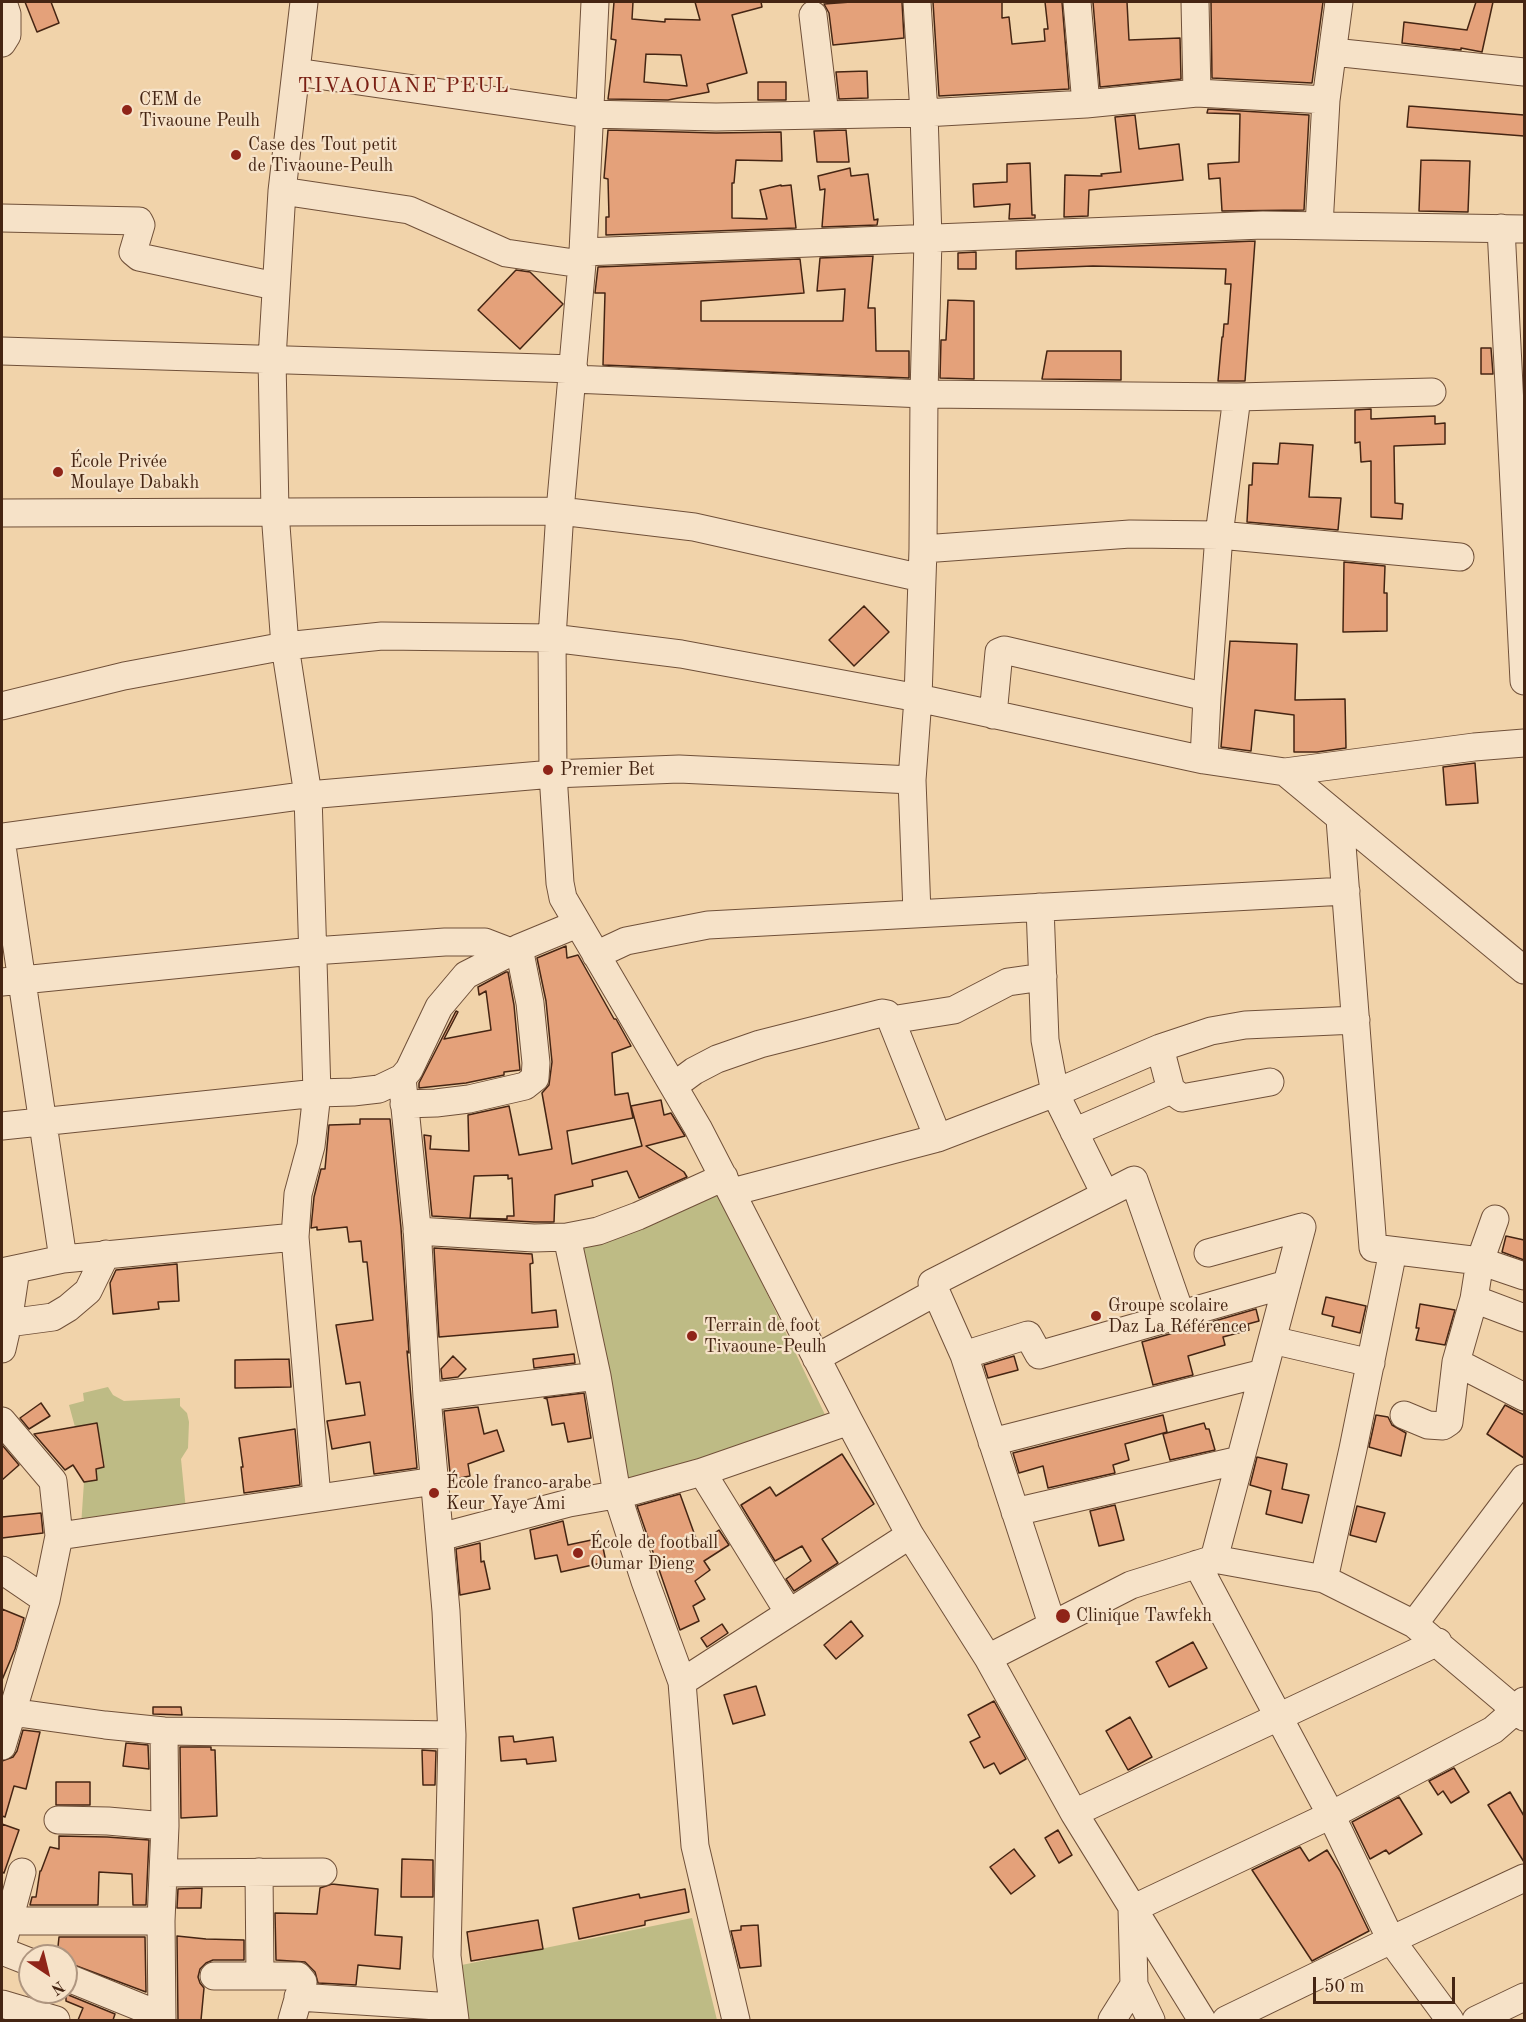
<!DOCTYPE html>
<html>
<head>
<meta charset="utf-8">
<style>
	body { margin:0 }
	#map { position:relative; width:1526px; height:2022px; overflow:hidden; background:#f1d3aa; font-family:"Old Standard TT",serif }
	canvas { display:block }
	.frame { position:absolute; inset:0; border:3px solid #452513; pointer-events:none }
	.north { position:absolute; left:18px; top:1944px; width:60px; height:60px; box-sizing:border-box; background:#f6e2c8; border:2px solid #af9680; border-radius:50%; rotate:145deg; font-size:16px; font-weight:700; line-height:24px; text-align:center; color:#452513 }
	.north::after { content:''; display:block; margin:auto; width:21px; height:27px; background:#8f2418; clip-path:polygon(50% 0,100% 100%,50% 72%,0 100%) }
	.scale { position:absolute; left:1313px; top:1977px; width:142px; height:27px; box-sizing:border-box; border:3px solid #452513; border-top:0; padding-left:8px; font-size:18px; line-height:21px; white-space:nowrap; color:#452513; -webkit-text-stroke:4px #f6e2c8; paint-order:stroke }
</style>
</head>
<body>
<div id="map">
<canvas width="1526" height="2022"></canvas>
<div class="frame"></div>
<div class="north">N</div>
<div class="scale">50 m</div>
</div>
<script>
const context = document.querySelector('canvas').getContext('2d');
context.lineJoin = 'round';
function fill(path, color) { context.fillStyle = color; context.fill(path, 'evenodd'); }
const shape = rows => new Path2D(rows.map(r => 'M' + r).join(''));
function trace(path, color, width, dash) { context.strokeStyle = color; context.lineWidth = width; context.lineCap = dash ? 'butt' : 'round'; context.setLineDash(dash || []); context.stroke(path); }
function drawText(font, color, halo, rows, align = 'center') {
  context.font = font + ' "Old Standard TT",serif'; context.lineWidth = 4.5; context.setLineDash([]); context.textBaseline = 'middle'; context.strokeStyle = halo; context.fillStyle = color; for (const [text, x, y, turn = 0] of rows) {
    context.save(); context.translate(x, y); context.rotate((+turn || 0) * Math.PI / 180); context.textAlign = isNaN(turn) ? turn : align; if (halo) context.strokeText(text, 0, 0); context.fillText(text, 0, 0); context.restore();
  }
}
fill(shape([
	[719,1193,829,1423,625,1487,579,1249],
	[108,1387,113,1395,124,1401,180,1398,180,1406,187,1413,189,1422,188,1448,181,1459,186,1510,81,1526,84,1482,97,1480,96,1469,105,1467,97,1424,75,1427,69,1405,84,1401,83,1393],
	[692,1918,717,2020,462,2020,452,1967]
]), '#bebb85');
const building = shape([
	[25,2,51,2,59,23,37,32,25,2],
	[614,2,633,2,632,19,665,22,665,19,700,20,695,2,761,2,762,7,732,15,747,73,707,84,709,92,668,100,608,99,616,40,611,39,614,2],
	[646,54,681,55,687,86,644,82,646,54],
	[851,2,902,2,904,38,833,45,829,13,824,4,851,2],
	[933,2,1002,2,1002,18,1009,17,1012,44,1045,41,1044,29,1048,29,1045,2,1062,2,1069,89,939,96,933,2],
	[1093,2,1127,2,1129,40,1180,38,1181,79,1100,87,1093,2],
	[1211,2,1323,2,1312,83,1212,78,1211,2],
	[1476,2,1493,2,1482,52,1461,48,1461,50,1402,43,1404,22,1467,30,1476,2],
	[867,71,868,98,839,99,836,72,867,71],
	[758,82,786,82,786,100,758,100,758,82],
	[1409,106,1524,115,1524,136,1407,127,1409,106],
	[1208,109,1309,115,1304,210,1222,211,1220,178,1209,179,1208,164,1239,162,1240,114,1207,113,1208,109],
	[1135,115,1139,149,1179,144,1183,180,1089,190,1088,216,1064,217,1065,175,1102,176,1101,174,1121,172,1115,117,1135,115],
	[608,130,716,133,781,132,782,161,736,160,734,183,732,183,732,218,767,219,760,190,781,185,781,186,791,185,796,228,606,235,606,217,609,217,608,179,604,178,608,130],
	[846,130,849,162,817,162,814,131,846,130],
	[1421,160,1470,161,1468,212,1419,211,1421,160],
	[1030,163,1032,215,1035,215,1035,218,1009,219,1010,204,974,207,973,184,1007,182,1007,164,1030,163],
	[850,168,851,176,868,174,874,220,878,219,877,225,822,227,825,189,820,190,818,176,850,168],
	[1255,241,1245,381,1218,381,1222,337,1223,337,1224,324,1228,324,1231,284,1225,284,1226,269,1093,266,1016,269,1016,251,1255,241],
	[976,252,976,269,958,269,958,253,976,252],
	[873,256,868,308,875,308,876,351,909,351,909,378,603,365,605,293,595,293,598,267,800,259,804,293,701,301,701,321,843,321,845,289,817,291,820,258,873,256],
	[516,270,530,272,563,304,520,349,478,310,516,270],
	[948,300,974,301,974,379,940,378,941,340,946,340,948,300],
	[1481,348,1491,348,1493,374,1481,374,1481,348],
	[1047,351,1121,351,1121,380,1042,379,1047,351],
	[1371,409,1371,419,1435,416,1435,424,1445,423,1445,444,1394,446,1395,503,1403,504,1402,519,1371,517,1371,461,1361,462,1360,442,1355,443,1355,410,1371,409],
	[1280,443,1313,445,1309,497,1341,498,1338,530,1247,522,1249,485,1252,485,1253,463,1278,464,1280,443],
	[1344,562,1385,566,1384,593,1387,593,1387,631,1343,632,1344,562],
	[864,606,889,632,854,666,829,640,864,606],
	[1230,641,1297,644,1295,700,1345,699,1346,748,1317,752,1294,752,1294,715,1255,710,1251,751,1221,747,1230,641],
	[1475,763,1478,803,1446,805,1443,767,1475,763],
	[566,946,567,958,578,955,614,1019,616,1019,631,1046,612,1053,615,1095,628,1093,633,1118,567,1131,572,1164,642,1146,631,1106,661,1100,664,1115,671,1113,685,1136,646,1146,684,1172,687,1177,639,1198,627,1171,592,1180,593,1186,555,1195,554,1222,534,1222,432,1216,424,1135,431,1136,430,1149,469,1151,468,1115,509,1106,519,1155,552,1149,542,1093,549,1085,552,1062,546,1001,537,958,566,946],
	[508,1175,508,1179,512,1178,514,1216,507,1216,507,1219,470,1218,474,1176,508,1175],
	[506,972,508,972,514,1005,520,1070,504,1072,504,1075,466,1083,419,1088,419,1083,456,1011,458,1012,444,1039,491,1030,486,991,479,995,478,987,506,972],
	[360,1119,390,1119,401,1228,409,1353,407,1351,417,1468,374,1474,370,1442,332,1449,327,1421,365,1415,360,1382,346,1384,336,1325,373,1320,367,1262,363,1262,361,1241,349,1242,347,1227,317,1230,317,1227,311,1228,314,1197,321,1169,325,1169,329,1125,360,1124,360,1119],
	[1506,1236,1524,1240,1524,1260,1502,1252,1506,1236],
	[434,1248,532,1254,533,1263,530,1264,532,1313,556,1310,558,1327,439,1337,434,1248],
	[177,1264,179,1301,158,1302,159,1309,113,1314,110,1283,116,1270,177,1264],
	[1326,1297,1366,1306,1360,1333,1332,1326,1334,1317,1322,1314,1326,1297],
	[1420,1304,1455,1310,1445,1345,1416,1340,1419,1328,1416,1328,1420,1304],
	[1256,1309,1259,1321,1248,1324,1249,1330,1223,1337,1225,1345,1188,1356,1193,1375,1153,1385,1142,1342,1256,1309],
	[574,1354,575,1363,534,1368,533,1359,574,1354],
	[453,1356,466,1369,458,1377,442,1379,441,1369,453,1356],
	[1014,1356,1018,1370,988,1378,984,1365,1014,1356],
	[289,1359,291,1387,235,1388,235,1360,289,1359],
	[584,1393,591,1438,568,1442,564,1423,552,1425,547,1399,544,1398,584,1393],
	[41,1403,50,1416,29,1429,20,1418,41,1403],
	[1505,1405,1524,1415,1524,1458,1487,1434,1505,1405],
	[478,1407,484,1434,497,1430,504,1451,468,1464,470,1476,454,1479,453,1472,450,1473,444,1411,478,1407],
	[1163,1415,1167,1432,1125,1444,1129,1460,1113,1465,1115,1473,1048,1488,1043,1466,1019,1473,1013,1453,1163,1415],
	[1376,1415,1388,1417,1392,1425,1406,1433,1401,1456,1369,1447,1376,1415],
	[97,1423,104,1467,96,1469,97,1480,84,1482,73,1465,65,1470,34,1434,97,1423],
	[1204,1423,1206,1429,1209,1429,1215,1450,1170,1460,1163,1434,1204,1423],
	[295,1429,300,1485,244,1493,241,1467,243,1467,239,1438,295,1429],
	[3,1446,19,1465,2,1480,2,1447,3,1446],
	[842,1454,874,1504,822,1539,838,1563,794,1591,786,1579,811,1561,802,1546,775,1561,741,1505,770,1487,776,1496,842,1454],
	[1257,1457,1287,1464,1282,1489,1309,1495,1302,1523,1266,1514,1271,1491,1250,1485,1257,1457],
	[680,1494,698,1544,719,1530,729,1545,704,1561,710,1570,695,1581,705,1599,693,1606,699,1621,680,1630,637,1506,680,1494],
	[1115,1505,1124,1540,1099,1546,1090,1511,1115,1505],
	[1357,1506,1385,1513,1376,1542,1350,1535,1357,1506],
	[41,1513,43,1533,2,1538,2,1517,41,1513],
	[563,1521,568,1545,601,1538,606,1562,561,1572,557,1555,535,1559,530,1530,563,1521],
	[480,1543,481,1562,484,1561,490,1589,460,1595,456,1549,480,1543],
	[2,1609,24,1618,15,1649,2,1680,2,1609],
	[851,1621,863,1636,836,1659,824,1645,851,1621],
	[722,1624,728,1633,707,1647,701,1638,722,1624],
	[1193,1642,1207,1668,1169,1687,1156,1662,1193,1642],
	[756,1686,765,1715,733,1724,724,1695,756,1686],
	[994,1701,1026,1759,1000,1774,994,1763,984,1768,970,1742,980,1737,968,1715,994,1701],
	[153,1707,181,1707,182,1715,153,1714,153,1707],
	[1130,1717,1152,1757,1128,1770,1106,1731,1130,1717],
	[23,1730,40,1732,30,1773,26,1789,14,1786,5,1817,2,1816,2,1761,13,1757,17,1751,23,1730],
	[513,1736,514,1742,553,1737,556,1761,527,1764,526,1759,501,1761,499,1737,513,1736],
	[126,1743,148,1745,149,1769,123,1766,126,1743],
	[180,1747,211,1747,211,1750,215,1750,217,1816,181,1818,180,1747],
	[422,1750,436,1751,435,1785,423,1785,422,1750],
	[1454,1768,1469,1792,1451,1803,1443,1791,1438,1795,1429,1781,1454,1768],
	[56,1782,90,1782,90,1805,56,1805,56,1782],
	[1510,1792,1524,1816,1524,1862,1488,1805,1510,1792],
	[1399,1797,1422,1834,1389,1854,1386,1850,1370,1859,1352,1822,1399,1797],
	[2,1824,19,1830,4,1873,2,1872,2,1824],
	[1058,1830,1072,1855,1059,1863,1045,1838,1058,1830],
	[59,1836,107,1837,149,1840,146,1905,133,1905,132,1874,99,1872,98,1905,30,1905,32,1897,36,1897,40,1871,41,1871,50,1847,59,1849,59,1836],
	[1300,1847,1309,1861,1327,1850,1340,1871,1369,1931,1312,1961,1252,1870,1300,1847],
	[1014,1849,1035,1876,1011,1894,990,1867,1014,1849],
	[402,1859,433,1860,433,1897,401,1897,402,1859],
	[332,1884,378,1889,375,1935,402,1937,400,1969,358,1965,356,1985,318,1983,315,1972,305,1962,276,1960,275,1913,317,1914,320,1888,332,1884],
	[202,1888,201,1908,177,1908,178,1889,202,1888],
	[685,1889,689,1912,645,1921,645,1925,579,1939,573,1908,639,1894,640,1898,685,1889],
	[538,1920,543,1949,471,1961,467,1932,538,1920],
	[758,1925,761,1966,740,1968,731,1931,741,1930,741,1926,758,1925],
	[177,1936,206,1939,244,1940,244,1960,213,1960,206,1963,200,1969,198,1977,200,1983,204,1988,201,2020,178,2020,177,1936],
	[59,1937,145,1937,146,1992,66,1962,66,1956,57,1956,59,1937],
	[66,1994,115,2014,113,2020,78,2020,83,2008,66,2001,66,1994]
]);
fill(building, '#e4a17a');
trace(building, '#452513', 1.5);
const minor = shape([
	[304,2,282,191,272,359,275,512,285,646,308,795,317,1093,311,1146,298,1194,295,1237,317,1498],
	[595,2,583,252,560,511,552,638,553,774,560,883,563,898,698,1128,849,1421,910,1535,988,1658,1074,1813,1202,2020],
	[917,2,924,113,928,239,924,394,923,549,918,698,912,780,917,913],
	[1077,2,1086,104],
	[1195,2,1197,93],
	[813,15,825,115],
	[2,43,7,35,7,14,3,2],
	[1333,52,1524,72],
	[296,72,588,114,716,117,924,113,1086,104,1197,93,1326,100],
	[282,191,409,210,506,253,581,264],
	[2,218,139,221,141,225,133,252,139,257,275,286],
	[1319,226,1326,100,1339,2],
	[1501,228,1524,681],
	[583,252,1263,225,1524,229],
	[2,351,574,369],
	[573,379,924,394,1237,397,1432,392],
	[2,513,560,511,694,527,922,578],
	[923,549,1130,534,1219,535,1460,557],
	[2,706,124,676,285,646,382,636,552,638,681,654,918,698,1204,760,1285,772,1524,970],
	[993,715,999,652,1004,650,1207,697],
	[1204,760,1207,697,1219,535,1237,397],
	[1285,772,1474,747,1524,743],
	[1340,819,1373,1248,1480,1261,1524,1276],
	[2,837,308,795,553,774,679,769,912,780],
	[2,846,63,1259],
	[1040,907,1045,1040,1055,1093,1105,1194],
	[596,955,626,941,708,925,1346,891],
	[2,982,313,951,445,942,485,942,511,952],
	[891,1020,954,1010,1008,982,1043,977],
	[1160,1048,1171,1090,1182,1098,1270,1082],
	[402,1078,417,1227,427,1397,446,1611,452,1735,447,1956,455,2020],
	[675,1085,694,1071,717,1059,760,1044,882,1013,887,1014,891,1020,938,1138],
	[404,1104,436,1103,469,1099,525,1086,535,1078,536,1063,530,1003,519,948],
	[2,1126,317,1093,353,1092,379,1089,402,1078,409,1070,439,1007,466,975,519,948,577,924],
	[1074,1132,1171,1090],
	[732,1192,938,1138,1055,1093,1160,1048,1211,1031,1245,1025,1356,1020],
	[417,1231,534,1238,567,1237,598,1231,638,1216,724,1177],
	[567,1237,597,1376,617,1494,645,1581,682,1682,695,1846,736,2020],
	[1208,1253,1302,1227],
	[2,1272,63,1259,295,1237],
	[1474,1299,1524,1318],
	[8,1323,53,1317,68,1308,88,1291,106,1254],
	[1272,1340,1371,1363],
	[2,1349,8,1323,16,1269],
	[964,1355,1028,1335,1039,1355,1287,1284],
	[816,1358,936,1292],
	[1456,1362,1524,1397],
	[427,1397,597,1376],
	[1404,1415,1428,1425,1443,1426,1449,1422,1456,1362,1474,1299,1480,1261,1495,1219],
	[2,1421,53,1481,59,1536,46,1600,2,1746],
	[992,1442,1263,1373],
	[702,1472,789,1613],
	[1015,1512,1240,1460],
	[59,1536,435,1481],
	[440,1537,569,1503,626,1493,702,1472,849,1421],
	[1214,1559,1302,1227],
	[1197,1564,1331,1815,1391,1940,1450,2020],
	[2,1570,46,1600],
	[1324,1579,1353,1449,1393,1251],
	[1052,1624,964,1355,932,1283,1134,1180,1181,1315],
	[1414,1624,1524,1478],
	[988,1658,1131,1585,1214,1559,1324,1579,1414,1624,1524,1717],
	[682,1682,910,1535],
	[11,1712,105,1725,164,1731,452,1735],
	[1074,1813,1438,1642],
	[58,1820,108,1821,165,1826],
	[259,1872,260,1976],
	[163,1873,323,1872],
	[9,1921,161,1921],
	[2,1946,22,1872],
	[2,1951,30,1962],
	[214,1976,298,1976,303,1982,292,2020],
	[66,1977,162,2016],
	[298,1997,453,2007],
	[2,2004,56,2020],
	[162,2020,161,1921,165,1826,164,1731],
	[1112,2020,1134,1985],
	[1151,2020,1134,1985,1132,1909,1331,1815,1493,1730,1516,1710,1524,1701],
	[1226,2020,1391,1940,1524,1878],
	[1476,2020,1524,1997]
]);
trace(minor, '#705039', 29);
trace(minor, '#f6e2c8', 27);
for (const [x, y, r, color] of [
	[127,110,6,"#8f2418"],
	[236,155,6,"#8f2418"],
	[58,472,6,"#8f2418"],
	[548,770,6,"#8f2418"],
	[1096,1316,6,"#8f2418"],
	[692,1336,6,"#8f2418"],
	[434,1493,6,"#8f2418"],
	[578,1553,6,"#8f2418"],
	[1063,1616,8,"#8f2418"]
]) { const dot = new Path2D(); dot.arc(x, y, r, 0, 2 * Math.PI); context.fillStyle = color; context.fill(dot); trace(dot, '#f6e2c8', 2); }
drawText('18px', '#452513', '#f6e2c8', [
	["CEM de",139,100],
	["Tivaoune Peulh",139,121],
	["Case des Tout petit",248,145],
	["de Tivaoune-Peulh",248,166],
	["École Privée",70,462],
	["Moulaye Dabakh",70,483],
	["Premier Bet",560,770],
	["Groupe scolaire",1108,1306],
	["Daz La Référence",1108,1327],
	["Terrain de foot",704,1326],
	["Tivaoune-Peulh",704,1347],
	["École franco-arabe",446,1483],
	["Keur Yaye Ami",446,1504],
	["École de football",590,1543],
	["Oumar Dieng",590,1564],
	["Clinique Tawfekh",1076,1616]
], 'left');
context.letterSpacing = '1.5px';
drawText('21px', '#7a1f14', '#f6e2c8', [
	["TIVAOUANE PEUL",404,86]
]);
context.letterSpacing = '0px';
</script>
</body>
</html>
